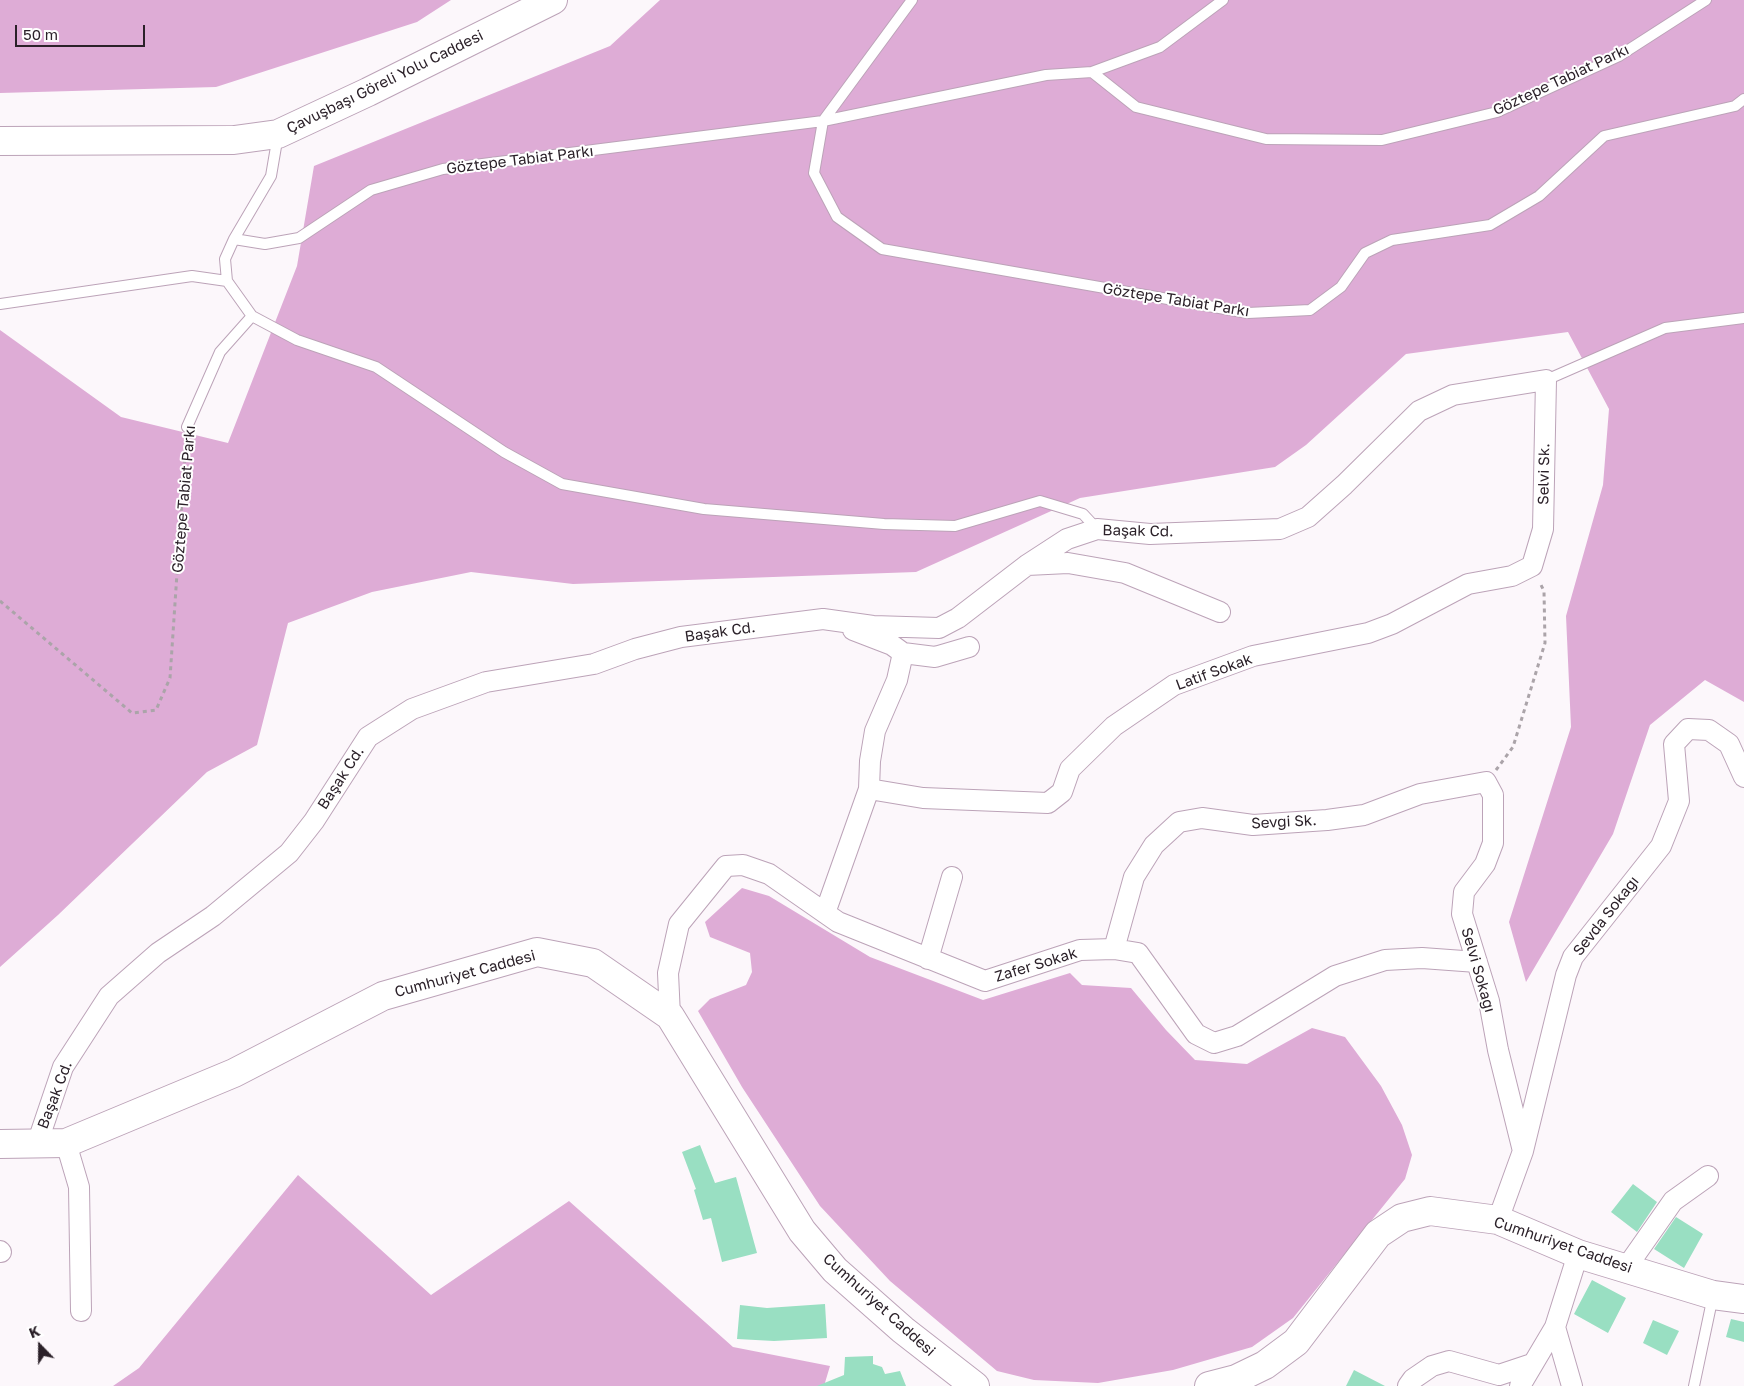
<!DOCTYPE html>
<html>
<head>
<meta charset="utf-8">
<style>
	body { margin:0 }
	#map { position:relative; width:1744px; height:1386px; overflow:hidden; background:#fcf7fb; font-family:"Golos Text",sans-serif }
	canvas { display:block }
	.north { position:absolute; left:15px; top:1321px; width:50px; height:50px; -webkit-text-stroke:4px #fff; paint-order:stroke; rotate:338deg; font-size:14px; font-weight:700; line-height:20px; text-align:center; color:#2b2129 }
	.north::after { content:''; display:block; margin:auto; width:18px; height:22px; background:#2b2129; clip-path:polygon(50% 0,100% 100%,50% 72%,0 100%) }
	.scale { position:absolute; left:15px; top:25px; width:130px; height:22px; box-sizing:border-box; border:2px solid #2b2129; border-top:0; padding-left:6px; font-size:15px; line-height:18px; white-space:nowrap; color:#2b2129; -webkit-text-stroke:4px #fff; paint-order:stroke }
</style>
</head>
<body>
<div id="map">
<canvas width="1744" height="1386"></canvas>
<div class="north">K</div>
<div class="scale">50 m</div>
</div>
<script>
const context = document.querySelector('canvas').getContext('2d');
context.lineJoin = 'round';
function fill(path, color) { context.fillStyle = color; context.fill(path, 'evenodd'); }
const shape = rows => new Path2D(rows.map(r => 'M' + r).join(''));
function trace(path, color, width, dash) { context.strokeStyle = color; context.lineWidth = width; context.lineCap = dash ? 'butt' : 'round'; context.setLineDash(dash || []); context.stroke(path); }
function drawText(font, color, halo, rows, align = 'center') {
  context.font = font + ' "Golos Text",sans-serif'; context.lineWidth = 4; context.setLineDash([]); context.textBaseline = 'middle'; context.strokeStyle = halo; context.fillStyle = color; for (const [text, x, y, turn = 0] of rows) {
    context.save(); context.translate(x, y); context.rotate((+turn || 0) * Math.PI / 180); context.textAlign = isNaN(turn) ? turn : align; if (halo) context.strokeText(text, 0, 0); context.fillText(text, 0, 0); context.restore();
  }
}
fill(shape([
	[0,0,451,0,417,22,216,87,0,93],
	[660,0,1744,0,1744,702,1705,680,1650,725,1613,834,1526,982,1509,922,1571,727,1566,616,1603,485,1609,409,1568,332,1406,354,1306,445,1275,467,1080,498,916,572,573,584,471,572,372,592,288,623,257,745,207,772,58,915,0,967,0,330,121,417,228,443,297,266,314,166,610,46],
	[742,888,769,896,870,957,983,1000,1070,973,1082,985,1131,988,1166,1030,1195,1060,1247,1064,1312,1028,1345,1037,1381,1086,1402,1125,1412,1155,1405,1179,1293,1318,1252,1347,1173,1370,1098,1383,1034,1380,997,1371,890,1281,820,1206,742,1087,698,1011,710,999,746,985,752,972,750,953,710,937,705,922],
	[298,1175,431,1295,569,1201,733,1347,830,1366,824,1386,113,1386,139,1368]
]), '#deacd6');
fill(shape([
	[700,1145,715,1183,736,1177,757,1253,722,1262,711,1218,703,1220,694,1190,696,1189,682,1152],
	[1633,1184,1657,1202,1637,1232,1611,1212],
	[1676,1217,1703,1234,1684,1268,1654,1249],
	[1592,1280,1626,1298,1608,1333,1574,1314],
	[825,1304,827,1338,774,1341,737,1339,740,1305,767,1308],
	[1731,1319,1744,1322,1744,1342,1726,1337],
	[1653,1320,1679,1331,1667,1355,1643,1343],
	[873,1356,873,1364,882,1367,885,1374,900,1371,906,1386,817,1386,844,1375,845,1357],
	[1354,1370,1385,1386,1346,1386]
]), '#99dfc2');
const lane = shape([
	[912,0,823,121,814,173,837,217,882,249,1248,313,1310,310,1341,287,1365,253,1392,240,1490,225,1539,196,1604,136,1735,106,1744,99],
	[1092,72,1136,107,1266,139,1382,140,1497,112,1619,56,1706,0],
	[278,135,271,176,234,239,225,259,227,281,252,316,297,340,376,367,504,452,562,484,704,509,884,524,955,526,1040,501,1083,514,1097,529],
	[234,239,265,244,299,238,371,190,443,169,823,121,1046,75,1092,72,1160,47,1223,0],
	[0,304,192,276,227,281],
	[1546,380,1665,328,1744,318],
	[187,427,220,352,252,316],
	[1694,1386,1713,1296]
]);
const street = shape([
	[1027,565,1068,563,1125,573,1220,612],
	[903,653,935,657,969,647],
	[825,913,869,789,870,761,875,731,897,680,903,653,892,645,853,630],
	[1114,949,1134,877,1154,845,1179,822,1202,818,1253,825,1327,820,1364,815,1420,794,1486,782,1493,795,1493,843,1485,864,1464,892,1462,914,1489,1001,1498,1050,1523,1151],
	[928,959,952,877],
	[670,1016,668,973,679,924,726,866,743,865,769,874,838,922,985,981,1080,950,1114,949,1138,953,1196,1034,1214,1043,1237,1036,1335,976,1385,960,1422,958,1477,962],
	[66,1143,79,1187,81,1311],
	[37,1144,63,1067,109,996,158,953,213,916,289,853,314,821,368,737,412,709,486,682,594,664,635,649,681,637,823,619,873,626,939,628,958,618,1027,565,1067,539,1097,529,1150,534,1280,529,1308,517,1344,485,1419,411,1453,395,1546,380,1543,529,1532,566,1512,576,1468,584,1392,624,1368,633,1253,656,1174,685,1114,726,1070,769,1062,792,1048,803,923,798,869,789],
	[1498,1220,1523,1151,1566,975,1573,957,1661,846,1679,801,1674,744,1688,729,1709,730,1729,744,1744,777],
	[0,1251,1,1252],
	[1626,1268,1673,1201,1708,1176],
	[1555,1327,1572,1386],
	[1408,1386,1413,1379,1432,1366,1449,1361,1499,1375,1532,1364],
	[1520,1386,1555,1327,1578,1254]
]);
const secondary = shape([
	[0,141,234,140,278,134,368,92,553,0]
]);
const primary = shape([
	[0,1144,66,1143,234,1073,383,996,537,952,593,963,670,1016,802,1231,835,1270,903,1330,975,1386],
	[1209,1386,1236,1379,1265,1365,1296,1342,1378,1234,1402,1218,1430,1211,1498,1220,1578,1254,1713,1295,1744,1299]
]);
trace(lane, '#bca3b8', 12);
trace(street, '#bca3b8', 22);
trace(secondary, '#bca3b8', 30);
trace(primary, '#bca3b8', 30);
trace(shape([
	[0,601,132,713,156,710,170,678,186,439],
	[1496,770,1513,747,1545,643,1544,591,1540,583]
]), '#aba4a9', 3, [4, 4]);
trace(lane, '#fff', 10);
trace(street, '#fff', 20);
trace(secondary, '#fff', 28);
trace(primary, '#fff', 28);
drawText('15px', '#2b2129', '#fff', [
	["Göztepe Tabiat Parkı",1561,80,-25],
	["Çavuşbaşı Göreli Yolu Caddesi",385,82,-26],
	["Göztepe Tabiat Parkı",520,160,-7],
	["Göztepe Tabiat Parkı",1176,300,9],
	["Selvi Sk.",1544,474,-89],
	["Göztepe Tabiat Parkı",184,499,-85],
	["Başak Cd.",1138,531,1],
	["Başak Cd.",720,632,-8],
	["Latif Sokak",1214,672,-20],
	["Başak Cd.",341,778,-57],
	["Sevgi Sk.",1284,822,-3],
	["Sevda Sokağı",1606,916,-52],
	["Zafer Sokak",1036,965,-17],
	["Selvi Sokağı",1478,970,74],
	["Cumhuriyet Caddesi",465,974,-15],
	["Başak Cd.",55,1095,-69],
	["Cumhuriyet Caddesi",1563,1245,19],
	["Cumhuriyet Caddesi",879,1305,42]
]);
</script>
</body>
</html>
